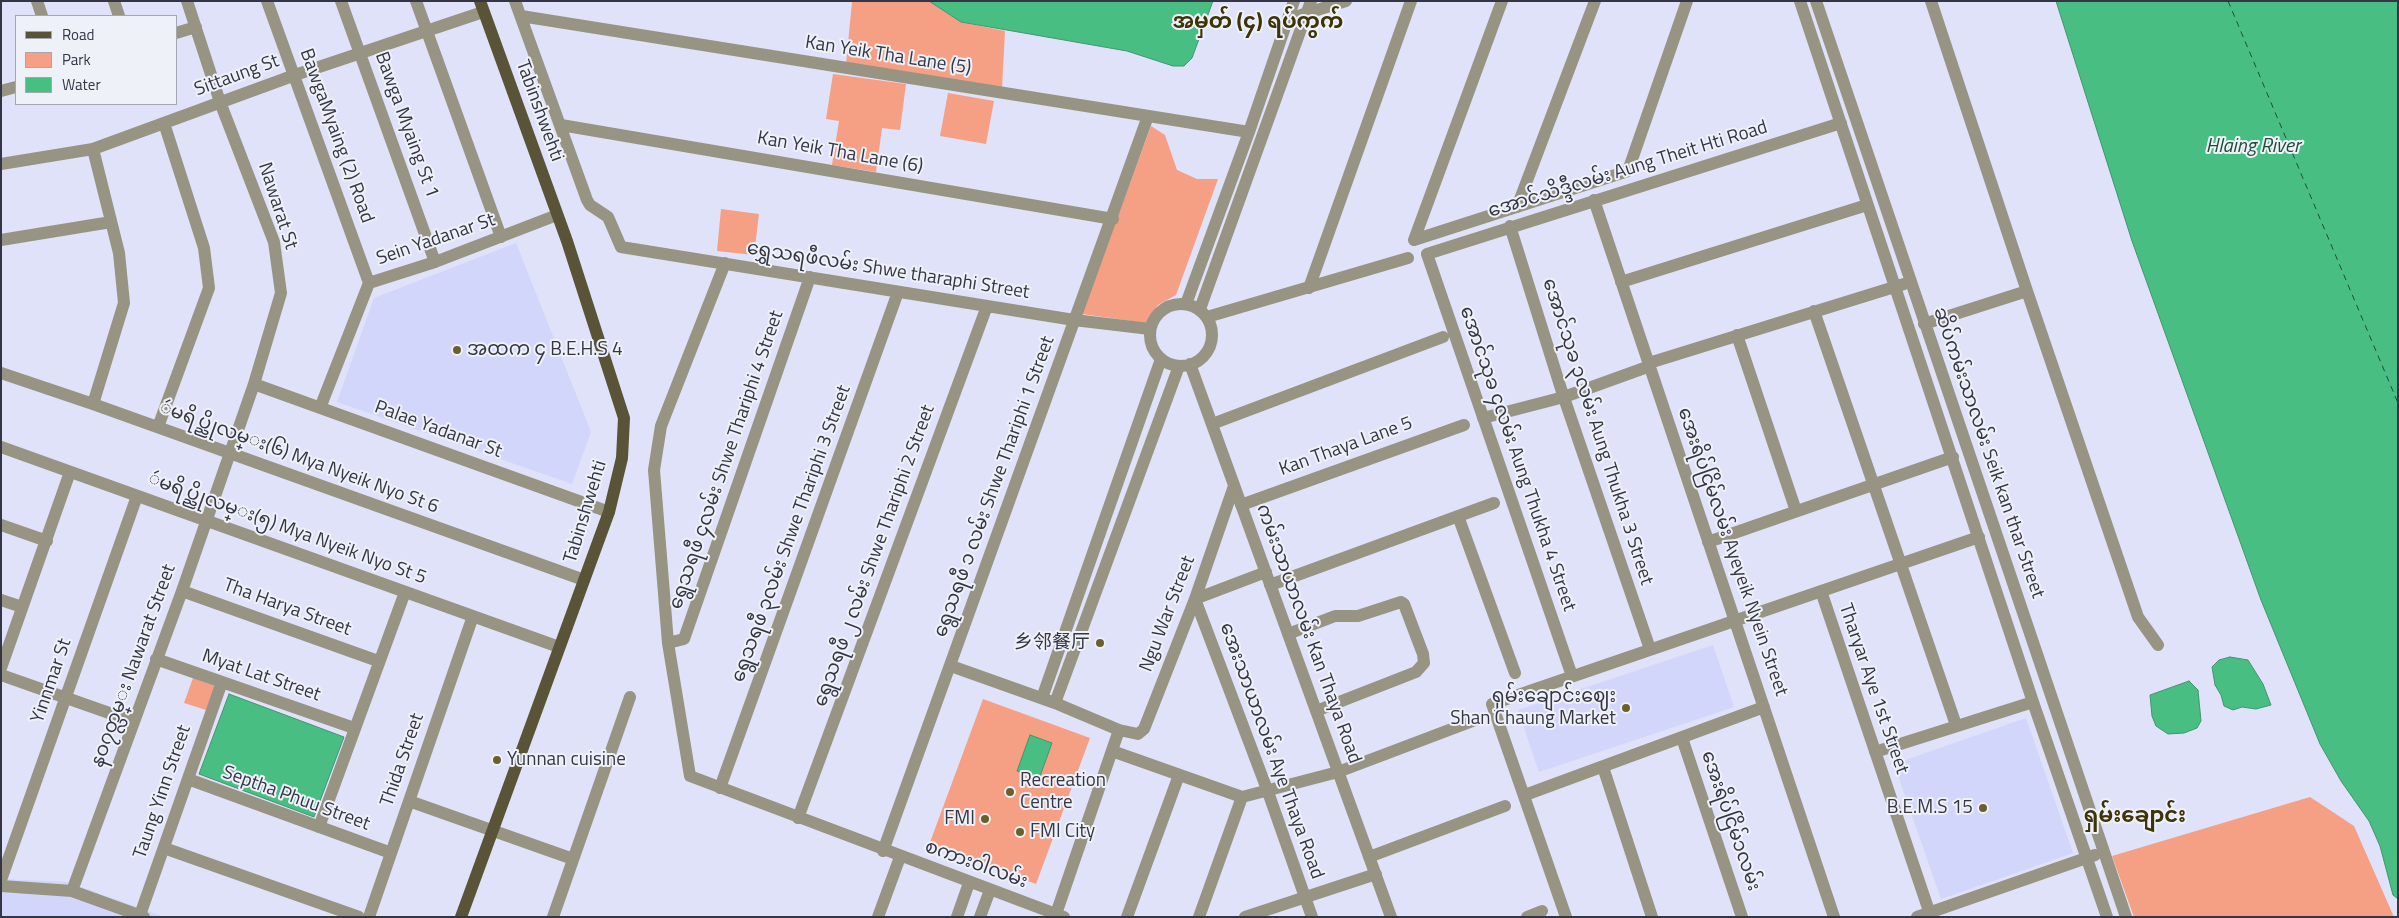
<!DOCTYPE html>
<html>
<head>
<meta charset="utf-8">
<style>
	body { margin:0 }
	#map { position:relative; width:2399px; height:918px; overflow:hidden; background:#dfe2f9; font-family:"Titillium Web",sans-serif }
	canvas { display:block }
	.frame { position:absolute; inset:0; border:2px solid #343645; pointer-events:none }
	.legend { position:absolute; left:15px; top:15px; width:162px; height:90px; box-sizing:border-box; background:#eff1f8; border:1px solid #a4a6b0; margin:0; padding:6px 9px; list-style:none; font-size:15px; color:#343645 }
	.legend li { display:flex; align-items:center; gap:10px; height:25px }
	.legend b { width:25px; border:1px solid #a4a6b0 }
</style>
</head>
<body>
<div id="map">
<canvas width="2399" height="918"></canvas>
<div class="frame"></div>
<ul class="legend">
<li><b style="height:6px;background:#595337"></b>Road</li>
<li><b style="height:14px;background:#f59f85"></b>Park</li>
<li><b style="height:14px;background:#48be83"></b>Water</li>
</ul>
</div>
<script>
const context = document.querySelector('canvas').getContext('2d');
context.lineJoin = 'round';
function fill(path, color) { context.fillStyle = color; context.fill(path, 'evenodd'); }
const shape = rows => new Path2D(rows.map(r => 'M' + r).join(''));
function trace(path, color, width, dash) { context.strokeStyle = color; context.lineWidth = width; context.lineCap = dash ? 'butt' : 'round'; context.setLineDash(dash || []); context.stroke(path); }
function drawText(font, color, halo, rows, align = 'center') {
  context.font = font + ' "Titillium Web","Noto Sans SC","Noto Sans Myanmar",sans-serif'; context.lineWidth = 4; context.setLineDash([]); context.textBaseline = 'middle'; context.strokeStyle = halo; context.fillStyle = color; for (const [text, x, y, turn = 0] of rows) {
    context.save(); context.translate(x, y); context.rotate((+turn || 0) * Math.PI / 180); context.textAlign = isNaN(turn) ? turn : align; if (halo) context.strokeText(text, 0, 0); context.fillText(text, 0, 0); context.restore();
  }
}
fill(shape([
	[516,243,591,432,572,484,337,402,374,298],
	[1713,645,1734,707,1539,772,1518,710],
	[2026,718,2073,853,1941,899,1894,764],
	[1,879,67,882,165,917,1,917]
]), '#d1d6fa');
fill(shape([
	[855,1,929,1,961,22,1005,31,1002,89,846,64,852,2],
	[833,74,906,84,900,130,882,128,876,172,832,165,839,121,826,119],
	[948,93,994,101,986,144,940,136],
	[1151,126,1165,135,1177,170,1197,179,1218,179,1176,295,1158,305,1146,323,1082,314],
	[721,209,759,214,754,255,717,251],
	[193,678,215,686,206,710,184,703],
	[983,699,1090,738,1036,884,929,845],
	[2310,797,2354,826,2394,917,2134,917,2112,856]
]), '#f59f85');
const water = shape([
	[929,1,1213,1,1192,58,1184,66,1173,66,1127,51,961,22,929,1],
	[2056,1,2398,1,2398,899,2393,895,2380,846,2369,821,2341,781,2320,744,2261,600,2132,241,2056,1],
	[2230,657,2248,660,2263,684,2271,705,2256,709,2242,707,2233,710,2224,706,2221,695,2215,685,2212,667,2219,660,2230,657],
	[2189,681,2198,690,2201,721,2197,728,2184,733,2168,734,2156,726,2152,716,2150,695,2189,681],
	[229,694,344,737,314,817,199,774,229,694],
	[1030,735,1052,743,1039,779,1017,771,1030,735]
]);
fill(water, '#48be83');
trace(water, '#429570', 1);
trace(shape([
	[2228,1,2398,403]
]), '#1f4e36', 1, [6, 5]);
trace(shape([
	[37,1,42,16],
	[114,1,119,16],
	[267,1,369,283],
	[341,1,435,262],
	[416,1,501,237],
	[515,1,587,200,590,205,608,217,621,247,1074,320,1150,329],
	[1800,1,2033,702,2107,917],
	[1816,1,2126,917],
	[1931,1,2027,291,2138,617,2158,645],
	[1301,15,1346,1],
	[521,16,1249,132],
	[176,33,196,27],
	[1,91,16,87],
	[561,125,1113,219],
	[93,149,119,253,124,303,93,404],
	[1,164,93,149,295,75,483,12],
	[1594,200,1834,917],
	[1517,207,1595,1],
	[1510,226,1562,392,1650,649],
	[1,240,111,222],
	[1414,240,1628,171,1687,1],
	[1414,240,1502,1],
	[725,263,661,426,654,470,668,643,690,776,1064,917],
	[1621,282,1867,205],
	[1309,288,1411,1],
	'1150 335a31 31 0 1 1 62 0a31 31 0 1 1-62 0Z',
	[1186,304,1249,132,1294,1],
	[1200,309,1311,1],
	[1814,311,1956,725],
	[1207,317,1408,258],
	[1924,324,2027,291],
	[1737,335,1796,511],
	[1649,363,1904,284],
	[1190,364,1391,917],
	[1,373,93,404,584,580],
	[254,384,609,512],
	[320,408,369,283,435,262,557,215],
	[1483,418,1564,397,1650,366],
	[1212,424,1443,337],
	[158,427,209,288,204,248,164,123],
	[1,447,559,647],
	[1241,505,1464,425],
	[1458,516,1515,673],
	[1,525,47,541],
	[1708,542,1953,457],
	[1266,572,1195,599,1268,792,1312,917],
	[1270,585,1494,503],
	[182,591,378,661],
	[1821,591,1931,917],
	[1,600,22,607],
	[1288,634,1335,616,1358,616,1401,602,1404,604,1423,654,1424,663,1416,672,1316,711],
	[668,643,684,639,810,277],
	[156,659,354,728],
	[951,666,1055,703,1119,730,1138,734,1144,729,1195,599,1234,486],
	[1,668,70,472],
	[1,675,132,721],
	[1572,676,1427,254,1841,123],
	[1042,698,1161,359],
	[1055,703,1179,366],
	[1682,738,1742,917],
	[1112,751,1242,797,1338,772,1478,719],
	[1875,752,2033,702],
	[1603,767,1652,917],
	[188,779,391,853],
	[720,788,898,292],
	[1525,795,1764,707],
	[409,801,573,859],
	[798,818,987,306],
	[319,827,405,592],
	[164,848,359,917],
	[883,851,1148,116],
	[1369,857,1505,806],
	[1,880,137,496],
	[1,886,72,891,144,917],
	[72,891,182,591,254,384,281,293,274,242,220,102,187,1],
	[140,915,222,682],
	[369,917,473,616],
	[553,917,630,697],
	[878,917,900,857],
	[957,917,969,883],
	[980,917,990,890],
	[1055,917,1119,730],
	[1127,917,1179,775],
	[1199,917,1242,797],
	[1245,917,1376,874],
	[1527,917,1542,911],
	[1566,917,1492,704,1979,537],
	[1917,917,2095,855]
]), '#979484', 12);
trace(shape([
	[461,917,609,512,622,458,624,418,567,241,480,1]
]), '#595337', 12);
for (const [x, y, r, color] of [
	[457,350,5,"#6a602d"],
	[1100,643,5,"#6a602d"],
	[1626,708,5,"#6a602d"],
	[497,760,5,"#6a602d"],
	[1010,792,5,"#6a602d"],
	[1983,808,5,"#6a602d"],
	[985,819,5,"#6a602d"],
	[1020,832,5,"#6a602d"]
]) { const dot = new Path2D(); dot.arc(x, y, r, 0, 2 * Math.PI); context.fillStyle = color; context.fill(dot); trace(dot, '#eff1f8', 2); }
drawText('19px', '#343645', '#eff1f8', [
	["Kan Yeik Tha Lane (5)",888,56,9],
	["Sittaung St",237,76,-20],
	["Tabinshwehti",539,111,70],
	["Bawga Myaing St 1",406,125,70],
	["BawgaMyaing (2) Road",336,136,70],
	["Kan Yeik Tha Lane (6)",840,153,10],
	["အောင်သိဒ္ဒီလမ်း Aung Theit Hti Road",1628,170,-17],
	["Nawarat St",277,206,72],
	["Sein Yadanar St",436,240,-19],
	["ရွှေသရဖီလမ်း Shwe tharaphi Street",888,271,9],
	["Palae Yadanar St",438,430,20],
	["အောင်သုခ ၃လမ်း Aung Thukha 3 Street",1597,432,72],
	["Kan Thaya Lane 5",1346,447,-20],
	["ဆိပ်ကမ်းသာလမ်း Seik kan thar Street",1988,453,71],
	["ဴမရိပ္ညိုလမ္း(၆) Mya Nyeik Nyo St 6",299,458,20],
	["အောင်သုခ ၄လမ်း Aung Thukha 4 Street",1517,459,71],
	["ရွေသရဖီ ၄လမ်း Shwe Thariphi 4 Street",727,460,-71],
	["ရွေသရဖီ ၁ လမ်း Shwe Thariphi 1 Street",995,487,-70],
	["Tabinshwehti",586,512,-73],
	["ဴမရိပ္ညိုလမ္း(၅) Mya Nyeik Nyo St 5",287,529,20],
	["ရွေသရဖီ ၃လမ်း Shwe Thariphi 3 Street",792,534,-70],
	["အေးရိပ်ငြိမ်လမ်း Ayeyeik Nyein Street",1732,552,71],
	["ရွေသရဖီ ၂ လမ်း Shwe Thariphi 2 Street",875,556,-70],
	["Tha Harya Street",287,608,20],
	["Ngu War Street",1168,614,-69],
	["ကမ်းသာယာလမ်း Kan Thaya Road",1308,634,70],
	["နဝ၇တ္လမ္း Nawarat Street",134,666,-70],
	["Myat Lat Street",261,676,19],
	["Yinnmar St",52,681,-71],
	["Tharyar Aye 1st Street",1873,689,71],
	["အေးသာယာလမ်း Aye Thaya Road",1271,751,70],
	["Thida Street",403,760,-71],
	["Taung Yinn Street",163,792,-71],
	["Septha Phuu Street",296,799,20],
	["အေးရိပ်ငြိမ်၁လမ်း",1730,821,71],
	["စကား၀ါလမ်း",976,865,20]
]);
drawText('19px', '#343645', '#eff1f8', [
	["အထက ၄ B.E.H.S 4",467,350],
	["乡邻餐厅",1090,643,"right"],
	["ရှမ်းချောင်းဈေး",1616,697,"right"],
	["Shan Chaung Market",1616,719,"right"],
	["Yunnan cuisine",507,760],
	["Recreation",1020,781],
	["Centre",1020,803],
	["B.E.M.S 15",1973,808,"right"],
	["FMI",975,819,"right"],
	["FMI City",1030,832]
], 'left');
drawText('italic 20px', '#1f4e36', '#eff1f8', [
	["Hlaing River",2253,147]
]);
drawText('bold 21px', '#3c3408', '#eff1f8', [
	["အမှတ် (၄) ရပ်ကွက်",1258,23],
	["ရှမ်းချောင်း",2135,817]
]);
</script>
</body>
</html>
